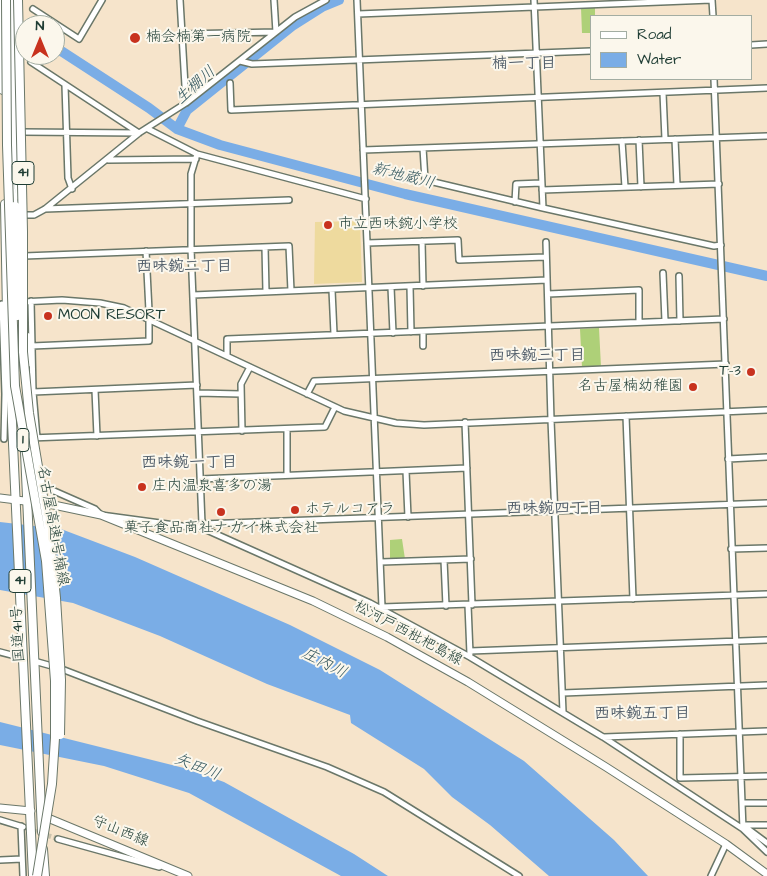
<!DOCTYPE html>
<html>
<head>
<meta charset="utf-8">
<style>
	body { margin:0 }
	#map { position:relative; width:767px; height:876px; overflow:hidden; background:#f6e4cb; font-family:"Architects Daughter",sans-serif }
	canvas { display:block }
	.legend { position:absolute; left:590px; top:15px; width:162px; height:65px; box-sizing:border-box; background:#fbf7ec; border:1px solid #a3ada2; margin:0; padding:6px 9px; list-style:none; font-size:15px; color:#1f3d34 }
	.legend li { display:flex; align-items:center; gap:10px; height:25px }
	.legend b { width:25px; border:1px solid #a3ada2 }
	.north { position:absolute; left:15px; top:15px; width:50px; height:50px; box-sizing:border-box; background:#fbf7ec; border:1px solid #a3ada2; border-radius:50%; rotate:0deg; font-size:14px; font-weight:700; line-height:20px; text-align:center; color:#1f3d34 }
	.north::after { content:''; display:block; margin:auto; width:18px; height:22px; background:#c8321e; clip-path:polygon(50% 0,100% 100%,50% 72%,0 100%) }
</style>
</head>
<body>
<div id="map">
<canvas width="767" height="876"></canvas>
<ul class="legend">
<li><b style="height:6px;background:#fff"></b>Road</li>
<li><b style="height:14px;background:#7aade6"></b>Water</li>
</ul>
<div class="north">N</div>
</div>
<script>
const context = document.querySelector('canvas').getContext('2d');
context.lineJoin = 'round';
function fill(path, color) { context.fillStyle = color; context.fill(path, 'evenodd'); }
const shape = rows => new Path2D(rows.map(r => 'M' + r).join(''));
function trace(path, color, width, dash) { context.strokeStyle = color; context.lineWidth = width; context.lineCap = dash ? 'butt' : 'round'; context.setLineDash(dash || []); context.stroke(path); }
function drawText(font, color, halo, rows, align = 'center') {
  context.font = font + ' "Architects Daughter","Klee One",sans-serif'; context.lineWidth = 4; context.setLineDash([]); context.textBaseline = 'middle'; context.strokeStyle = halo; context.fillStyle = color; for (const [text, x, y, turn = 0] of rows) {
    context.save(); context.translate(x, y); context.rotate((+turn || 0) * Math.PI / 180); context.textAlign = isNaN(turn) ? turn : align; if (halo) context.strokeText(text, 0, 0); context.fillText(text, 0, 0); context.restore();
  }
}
fill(shape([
	[595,7,595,16,591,16,591,33,582,33,581,8],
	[599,328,601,367,582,367,580,329],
	[402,539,405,559,390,560,390,540]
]), '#aed078');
fill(shape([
	[360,221,362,282,314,284,315,222]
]), '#eeda9e');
fill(shape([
	[0,522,61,529,135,557,290,625,380,670,524,761,614,840,648,876,549,876,490,825,452,797,424,769,351,723,350,715,267,684,160,636,73,603,0,590],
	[0,722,188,769,224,782,354,854,388,876,341,876,189,793,104,766,0,745]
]), '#7aade6');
trace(shape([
	[55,47,149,108,177,129,220,145,405,194,767,276],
	[177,129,187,110,292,26,322,7,339,0]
]), '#7aade6', 10);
trace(shape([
	[25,828,58,839]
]), '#cbc3ad', 5, [5, 2.5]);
const minor = shape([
	[180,0,186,103],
	[357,0,382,607,767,594],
	[534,0,543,208],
	[712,0,713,16],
	[33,9,79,39,102,0],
	[358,14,711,0],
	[182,34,276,32,274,0],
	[751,45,767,44],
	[240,61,252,64,591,51],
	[714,79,743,829,767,852],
	[230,83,231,110,767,88],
	[65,85,68,178,72,189],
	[663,93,665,139],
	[148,129,197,154,366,199],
	[22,132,139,133,31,62],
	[675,139,677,185],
	[639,140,641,187],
	[622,141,625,187],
	[423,148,425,180,543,208,714,246,721,245],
	[363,150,767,136],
	[108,160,196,159],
	[542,190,719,184],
	[515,202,516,184,541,183],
	[45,209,289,200],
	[22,215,34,215,45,209,139,133,186,103,295,17,326,0],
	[422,241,423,286],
	[546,242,551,420,563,712],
	[367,243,458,240,459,260,546,257],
	[265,247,266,292],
	[146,251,149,311,147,318],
	[24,256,289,246,291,291],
	[663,273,665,321],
	[679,276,680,321],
	[410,286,411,332],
	[391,287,393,333],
	[332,290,334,334],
	[548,294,639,290,639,322],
	[193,295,547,280],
	[31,301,33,392,37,438],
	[20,302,62,300,100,303,124,308,344,411,396,423,424,425,767,410],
	[2,304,5,394,4,439],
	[423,332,423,346],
	[32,346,149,341,149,319],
	[227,356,227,339,724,319],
	[95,390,97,436],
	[33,392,197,385],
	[197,393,241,394],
	[307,394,314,381,726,364],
	[626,416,633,599],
	[465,422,472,605],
	[287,429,287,475],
	[242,431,241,384,250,367],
	[728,459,767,457],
	[31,460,30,438,325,427,335,407],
	[406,471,408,517],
	[200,479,467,468],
	[41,483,45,487,95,509,101,515,197,528,202,524,191,249,191,174,197,154],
	[202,524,767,503],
	[200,527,370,603,470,657,603,737,743,829],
	[731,549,767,548],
	[444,560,446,606],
	[381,562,471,559],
	[468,605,470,654],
	[470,651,767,640],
	[0,652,23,658],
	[34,661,59,668,197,721,327,767,384,792,519,876],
	[563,693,767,685],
	[680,734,680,778,767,776],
	[604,737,767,731],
	[742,803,767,803],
	[0,820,23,827],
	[744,825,767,825],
	[21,826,23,876],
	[744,826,767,843],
	[58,839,159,867],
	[0,860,22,859],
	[711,876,726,844]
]);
const major = shape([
	[0,498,49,504,101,515,313,601,387,637,468,682,606,767,726,844,767,874],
	[0,808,31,811],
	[43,816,188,876]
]);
const highway = shape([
	[0,0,3,90],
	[13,0,16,176,21,197],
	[9,182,15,206],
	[5,204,7,314,33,876],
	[27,337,27,363],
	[26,438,27,412],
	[25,452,42,832],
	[43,849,45,876]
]);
trace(minor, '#6a7769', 8);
trace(major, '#6a7769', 9);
trace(highway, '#6a7769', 10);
trace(minor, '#fff', 5);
trace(major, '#fff', 7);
trace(highway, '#fff', 8);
const highwayBridge = shape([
	[6,0,7,145,15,386,46,561,55,681,55,738,52,784,37,876],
	[18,0,23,231,23,352,29,413,49,532,56,598,61,680,60,735],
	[15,206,18,316]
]);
trace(highwayBridge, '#6a7769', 10, []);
trace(highwayBridge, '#fff', 8);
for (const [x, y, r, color] of [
	[135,38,6,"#c8321e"],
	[328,225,5,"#c8321e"],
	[48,316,5,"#c8321e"],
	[751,372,5,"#c8321e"],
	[693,387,5,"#c8321e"],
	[142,487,5,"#c8321e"],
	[295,510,5,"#c8321e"],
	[221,512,5,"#c8321e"]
]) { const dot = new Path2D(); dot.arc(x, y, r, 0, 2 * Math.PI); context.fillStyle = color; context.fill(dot); trace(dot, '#fbf7ec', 2); }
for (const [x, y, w] of [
	[23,173,22],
	[23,440,12],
	[20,581,22]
]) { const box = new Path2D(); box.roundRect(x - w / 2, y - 11.5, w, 23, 4); context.fillStyle = '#fbf7ec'; context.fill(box); trace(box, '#1f3d34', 1); }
drawText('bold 14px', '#1f3d34', null, [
	["41",23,173],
	["1",23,440],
	["41",20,581]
]);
drawText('15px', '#1f3d34', '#fbf7ec', [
	["楠会楠第一病院",146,38],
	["市立西味鋺小学校",338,225],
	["MOON RESORT",58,316],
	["T-3",741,372,"right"],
	["名古屋楠幼稚園",683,387,"right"],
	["庄内温泉喜多の湯",152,487],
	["ホテルコアラ",305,510],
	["菓子食品商社ナガイ株式会社",221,529,"center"]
], 'left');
drawText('15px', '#1f3d34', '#fbf7ec', [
	["名古屋高速1号楠線",52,526,80],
	["国道41号",19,634,-93],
	["松河戸西枇杷島線",408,634,28],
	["守山西線",120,832,22]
]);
drawText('bold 16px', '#515e6a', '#fbf7ec', [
	["楠一丁目",524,65],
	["西味鋺二丁目",184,268],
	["西味鋺三丁目",537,357],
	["西味鋺一丁目",189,464],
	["西味鋺四丁目",554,510],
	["西味鋺五丁目",642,715]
]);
drawText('italic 16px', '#365960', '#fbf7ec', [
	["生棚川",196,86,-42],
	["新地蔵川",403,177,14],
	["庄内川",324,664,27],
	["矢田川",197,768,22]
]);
</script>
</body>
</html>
